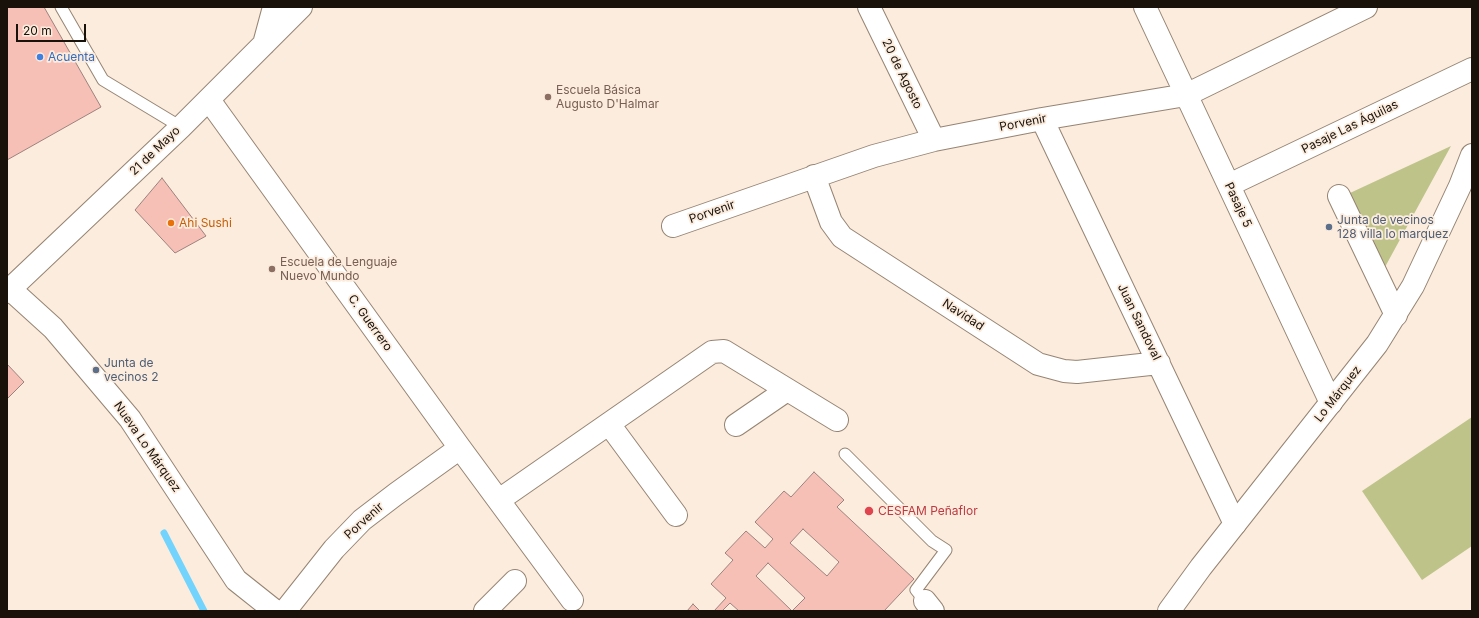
<!DOCTYPE html>
<html>
<head>
<meta charset="utf-8">
<style>
	body { margin:0 }
	#map { position:relative; width:1479px; height:618px; overflow:hidden; background:#fcecdd; font-family:Inter,sans-serif }
	canvas { display:block }
	.frame { position:absolute; inset:0; border:8px solid #18120b; pointer-events:none }
	.scale { position:absolute; left:16px; top:24px; width:70px; height:18px; box-sizing:border-box; border:2px solid #18120b; border-top:0; padding-left:5px; font-size:12px; line-height:14px; white-space:nowrap; color:#18120b; -webkit-text-stroke:3px #fcecdd; paint-order:stroke }
</style>
</head>
<body>
<div id="map">
<canvas width="1479" height="618"></canvas>
<div class="frame"></div>
<div class="scale">20 m</div>
</div>
<script>
const context = document.querySelector('canvas').getContext('2d');
context.lineJoin = 'round';
function fill(path, color) { context.fillStyle = color; context.fill(path, 'evenodd'); }
const shape = rows => new Path2D(rows.map(r => 'M' + r).join(''));
function trace(path, color, width, dash) { context.strokeStyle = color; context.lineWidth = width; context.lineCap = dash ? 'butt' : 'round'; context.setLineDash(dash || []); context.stroke(path); }
function drawText(font, color, halo, rows, align = 'center') {
  context.font = font + ' Inter,sans-serif'; context.lineWidth = 3.5; context.setLineDash([]); context.textBaseline = 'middle'; context.strokeStyle = halo; context.fillStyle = color; for (const [text, x, y, turn = 0] of rows) {
    context.save(); context.translate(x, y); context.rotate((+turn || 0) * Math.PI / 180); context.textAlign = isNaN(turn) ? turn : align; if (halo) context.strokeText(text, 0, 0); context.fillText(text, 0, 0); context.restore();
  }
}
fill(shape([
	[1451,146,1385,267,1350,193],
	[1472,417,1472,546,1422,580,1362,491]
]), '#bec489');
trace(shape([
	[164,533,204,611]
]), '#72d4fc', 7);
const building = shape([
	[7,7,44,7,101,107,7,160,7,7],
	[162,178,206,236,175,253,135,210,162,178],
	[7,364,24,382,7,399,7,364],
	[814,472,844,500,837,507,914,579,884,611,739,611,730,603,722,611,714,611,726,598,711,584,733,560,725,553,746,531,765,548,773,539,755,522,784,491,791,497,814,472],
	[803,529,839,562,827,576,790,543,803,529],
	[768,563,805,598,792,611,756,576,768,563],
	[693,604,700,611,687,611,693,604]
]);
fill(building, '#f7c0b7');
trace(building, '#9c827d', 1);
const service = shape([
	[61,7,103,80,181,127],
	[845,454,932,541,946,550,916,590,925,601]
]);
const minor = shape([
	[869,7,934,140],
	[1145,7,1331,403],
	[209,100,460,448,572,600],
	[1042,119,1235,524],
	[814,176,831,222,842,237,1038,364,1064,371,1077,372,1159,363],
	[1229,185,1472,69],
	[1339,196,1396,315],
	[673,226,874,156,934,140,1042,119,1186,95,1366,7],
	[10,289,53,328,130,419,236,580,275,611],
	[609,424,676,515],
	[736,425,787,390],
	[499,500,712,352,724,351,837,420],
	[925,601,933,611],
	[285,611,334,549,362,520,396,494,460,448],
	[485,611,515,581]
]);
const tertiary = shape([
	[1169,611,1201,567,1377,344,1413,286,1460,186,1472,155]
]);
const secondary = shape([
	[264,44,274,7],
	[7,292,181,127,301,7]
]);
trace(service, '#968473', 13);
trace(minor, '#968473', 24);
trace(tertiary, '#968473', 24);
trace(secondary, '#968473', 24);
trace(service, '#fff', 11);
trace(minor, '#fff', 22);
trace(tertiary, '#fff', 22);
trace(secondary, '#fff', 22);
for (const [x, y, r, color] of [
	[40,57,4,"#3f7fe0"],
	[548,97,4,"#8d6e63"],
	[171,223,4,"#e8710a"],
	[1329,227,4,"#5c6f8a"],
	[272,269,4,"#8d6e63"],
	[96,370,4,"#5c6f8a"],
	[869,511,5,"#e0444e"]
]) { const dot = new Path2D(); dot.arc(x, y, r, 0, 2 * Math.PI); context.fillStyle = color; context.fill(dot); trace(dot, '#fcecdd', 1.5); }
drawText('12px', '#366cbe', '#fcecdd', [
	["Acuenta",48,57]
], 'left');
drawText('12px', '#18120b', '#fcecdd', [
	["20 de Agosto",902,74,64],
	["Porvenir",1023,123,-11],
	["Pasaje Las Águilas",1350,127,-26],
	["21 de Mayo",155,151,-44],
	["Pasaje 5",1238,205,65],
	["Porvenir",712,212,-19],
	["Navidad",963,315,33],
	["Juan Sandoval",1139,322,64],
	["C. Guerrero",370,323,54],
	["Lo Márquez",1338,394,-52],
	["Nueva Lo Márquez",147,447,55],
	["Porvenir",364,521,-42]
]);
drawText('12px', '#785e54', '#fcecdd', [
	["Escuela Básica",556,90],
	["Augusto D'Halmar",556,104],
	["Escuela de Lenguaje",280,262],
	["Nuevo Mundo",280,276]
], 'left');
drawText('12px', '#4e5e75', '#fcecdd', [
	["Junta de vecinos",1337,220],
	["128 villa lo marquez",1337,234],
	["Junta de",104,363],
	["vecinos 2",104,377]
], 'left');
drawText('12px', '#c56008', '#fcecdd', [
	["Ahi Sushi",179,223]
], 'left');
drawText('12px', '#be3a42', '#fcecdd', [
	["CESFAM Peñaflor",878,511]
], 'left');
</script>
</body>
</html>
